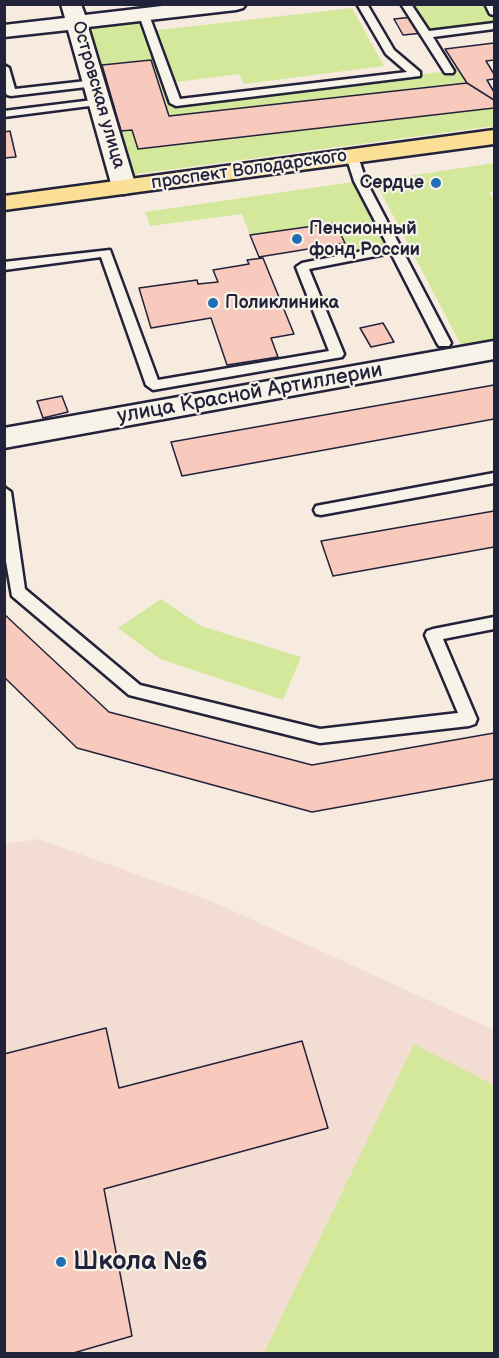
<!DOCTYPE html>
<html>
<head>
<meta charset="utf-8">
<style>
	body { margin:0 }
	#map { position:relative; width:499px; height:1358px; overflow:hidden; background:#f7ebdf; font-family:"Balsamiq Sans",sans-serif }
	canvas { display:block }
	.frame { position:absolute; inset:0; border:6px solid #22223b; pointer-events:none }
</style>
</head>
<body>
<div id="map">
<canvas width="499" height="1358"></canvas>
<div class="frame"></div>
</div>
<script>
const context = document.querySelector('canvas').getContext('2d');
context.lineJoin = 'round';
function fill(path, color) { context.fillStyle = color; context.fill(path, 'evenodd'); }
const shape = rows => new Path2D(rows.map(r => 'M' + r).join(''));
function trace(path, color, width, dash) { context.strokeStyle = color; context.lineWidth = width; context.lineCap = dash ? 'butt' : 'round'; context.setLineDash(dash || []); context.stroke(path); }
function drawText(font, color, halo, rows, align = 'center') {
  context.font = font + ' "Balsamiq Sans",sans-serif'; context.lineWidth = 4.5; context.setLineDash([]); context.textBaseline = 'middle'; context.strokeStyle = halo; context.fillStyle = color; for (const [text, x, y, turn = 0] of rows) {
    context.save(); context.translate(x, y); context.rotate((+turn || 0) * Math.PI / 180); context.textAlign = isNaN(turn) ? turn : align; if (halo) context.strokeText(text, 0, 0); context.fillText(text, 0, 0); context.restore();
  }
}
fill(shape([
	[38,839,211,901,494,1030,494,1353,5,1353,4,844]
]), '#f3ddd2');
fill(shape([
	[406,5,490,5,494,12,494,26,426,35],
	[352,8,384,66,244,84,239,74,169,83,176,103,449,71,456,66,467,83,169,116,151,60,97,66,84,22,144,15,150,31],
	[494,108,494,126,130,175,117,131,132,130,138,149],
	[494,163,494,191,489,192,494,200,494,343,463,349,375,181],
	[360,181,395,248,352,257,335,223,250,235,242,214,150,226,145,212],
	[161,599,201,626,301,657,283,700,160,659,118,628],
	[414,1044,494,1085,494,1353,264,1353]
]), '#d4e89c');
const building = shape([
	[413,17,423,33,403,35,394,19,413,17],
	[494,43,494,60,486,61,494,74,494,79,487,80,494,92,494,100,467,83,445,49,494,43],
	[151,60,169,116,467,83,494,100,494,108,138,149,132,130,121,131,102,65,151,60],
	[10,131,16,157,4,158,4,132,10,131],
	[335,223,345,243,259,257,250,235,335,223],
	[263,258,294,334,271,338,278,357,227,365,211,318,151,328,139,288,197,280,198,284,218,282,213,270,249,264,247,260,263,258],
	[383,323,394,342,371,347,360,328,383,323],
	[494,385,494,419,182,476,171,442,494,385],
	[62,396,68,412,43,418,37,401,62,396],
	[494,511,494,547,333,576,321,541,494,511],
	[4,614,109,712,312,765,494,733,494,779,312,812,77,748,4,677,4,614],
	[106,1028,119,1088,302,1041,328,1128,104,1189,132,1336,70,1354,4,1354,4,1054,106,1028]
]);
fill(building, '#f8c9bd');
trace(building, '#22223b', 1.5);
const service = shape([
	[357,4,367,4,394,50,420,72,420,76,176,106,170,103,139,15,144,12,149,15,180,99,407,72,386,54,357,4],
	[401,4,411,4,429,31,494,23,494,29,433,37,454,71,453,73,445,73,401,4],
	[485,4,494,4,494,15,490,14,485,4],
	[4,65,9,68,15,89,95,80,100,83,95,86,11,96,7,95,4,89,4,65],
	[101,99,107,102,105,104,4,117,4,111,101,99],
	[352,153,358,156,366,181,451,343,449,346,439,346,437,343,391,253,309,269,344,354,342,357,153,390,146,385,101,257,4,270,4,262,110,250,158,380,329,351,296,267,302,263,388,246,354,181,346,156,352,153],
	[494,473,494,483,321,515,316,514,314,510,316,506,321,505,494,473],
	[4,487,11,492,25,589,140,685,320,729,458,713,425,635,427,631,433,629,494,617,494,629,443,639,477,719,475,724,469,726,320,743,129,695,12,596,4,550,4,487]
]);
const minor = shape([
	[61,4,81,4,85,15,179,4,246,4,243,8,236,10,88,27,136,187,132,192,124,194,116,192,112,187,68,30,4,37,4,25,65,18,61,4],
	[494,341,494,359,4,448,4,428,494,341]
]);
const primary = shape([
	[494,130,494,144,4,210,4,196,494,130]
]);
trace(service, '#22223b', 5);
trace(minor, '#22223b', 5);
trace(primary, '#22223b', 5);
fill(service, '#f7f3e8');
fill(minor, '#f7f3e8');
fill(primary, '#fbdf96');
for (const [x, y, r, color] of [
	[436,183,6,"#1f6fb2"],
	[297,239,6,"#1f6fb2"],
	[213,303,6,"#1f6fb2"],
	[61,1262,6,"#1f6fb2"]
]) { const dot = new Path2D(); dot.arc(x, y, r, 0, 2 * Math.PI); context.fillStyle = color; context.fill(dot); trace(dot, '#f7f3e8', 2); }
drawText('18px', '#22223b', '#f7f3e8', [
	["Островская улица",98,95,74],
	["проспект Володарского",249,170,-8]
]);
drawText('bold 18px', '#22223b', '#f7f3e8', [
	["Сердце",424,183,"right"],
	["Пенсионный",309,229],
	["фонд России",309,250],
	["Поликлиника",225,303]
], 'left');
drawText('21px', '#22223b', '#f7f3e8', [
	["улица Красной Артиллерии",250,394,-10]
]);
drawText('bold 26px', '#22223b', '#f7f3e8', [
	["Школа №6",73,1262]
], 'left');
</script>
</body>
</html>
